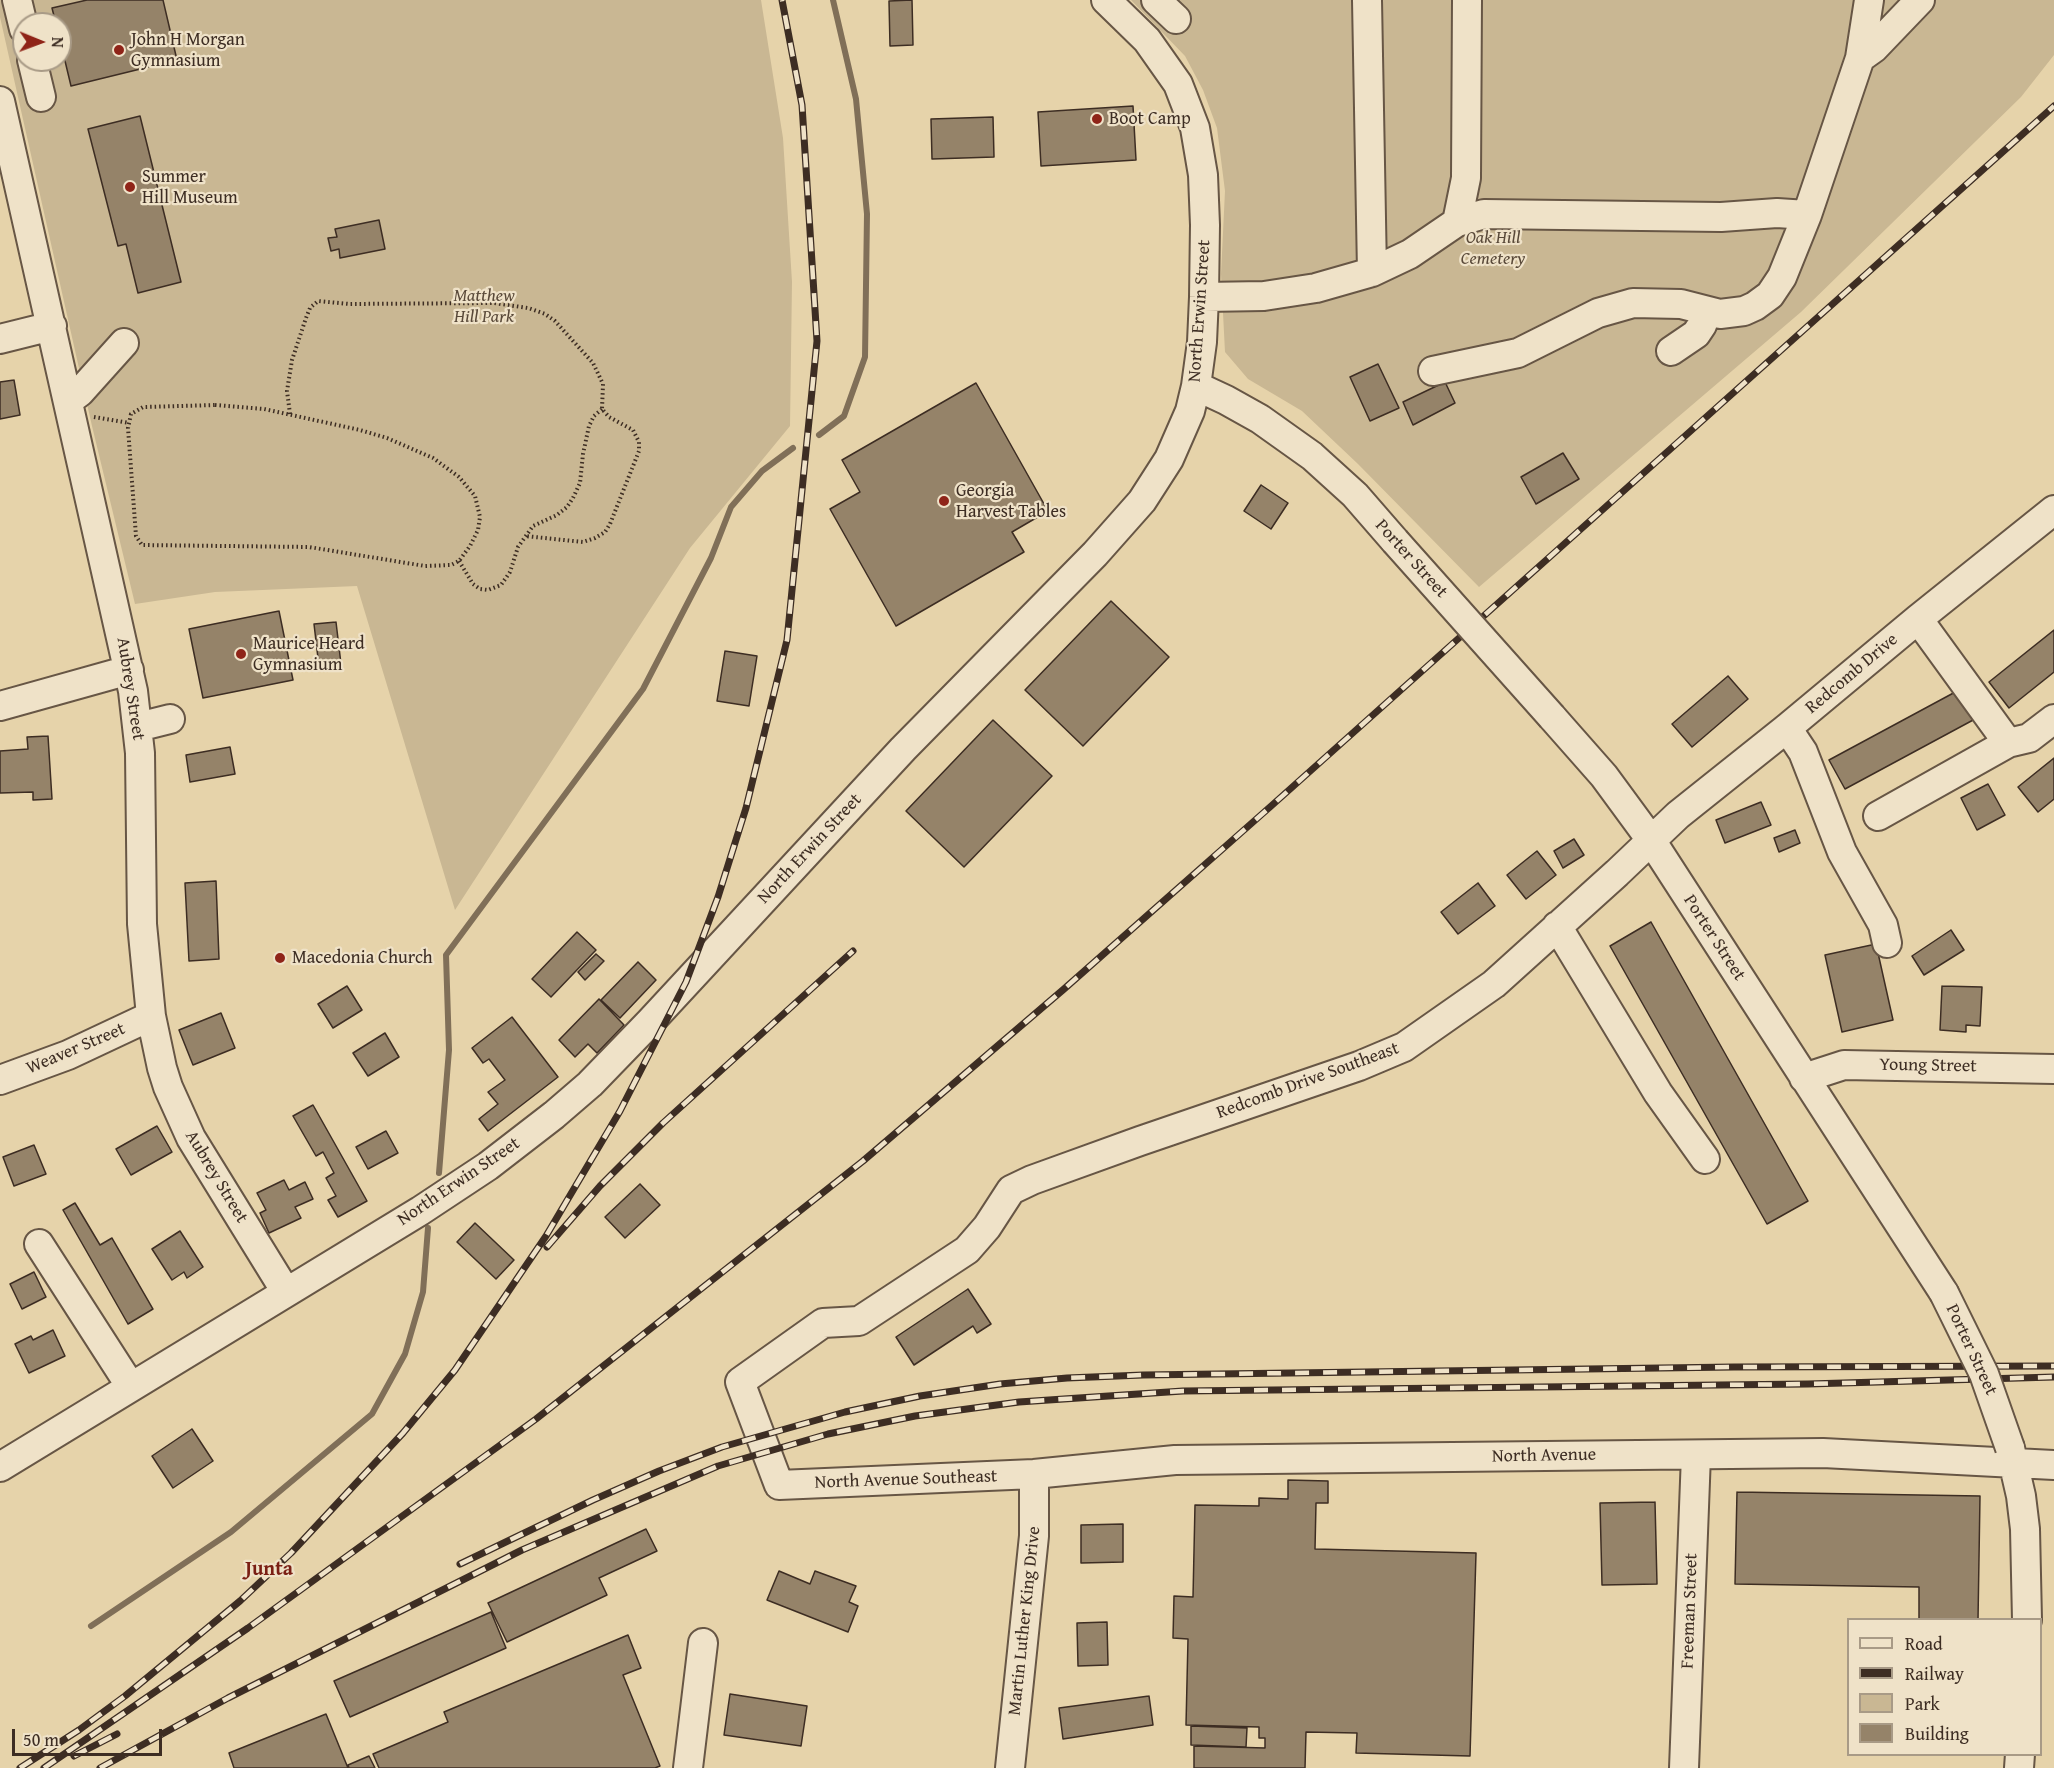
<!DOCTYPE html>
<html>
<head>
<meta charset="utf-8">
<style>
	body { margin:0 }
	#map { position:relative; width:2054px; height:1768px; overflow:hidden; background:#e6d3aa; font-family:"Gentium Book Plus",serif }
	canvas { display:block }
	.legend { position:absolute; left:1847px; top:1618px; width:195px; height:138px; box-sizing:border-box; background:#efe2c8; border:2px solid #a89a86; margin:0; padding:8px 10px; list-style:none; font-size:18px; color:#3d2d23 }
	.legend li { display:flex; align-items:center; gap:12px; height:30px }
	.legend b { width:30px; border:2px solid #a89a86 }
	.north { position:absolute; left:12px; top:12px; width:60px; height:60px; box-sizing:border-box; background:#efe2c8; border:2px solid #a89a86; border-radius:50%; rotate:91deg; font-size:16px; font-weight:700; line-height:24px; text-align:center; color:#3d2d23 }
	.north::after { content:''; display:block; margin:auto; width:21px; height:27px; background:#8f2418; clip-path:polygon(50% 0,100% 100%,50% 72%,0 100%) }
	.scale { position:absolute; left:12px; top:1729px; width:150px; height:27px; box-sizing:border-box; border:3px solid #3d2d23; border-top:0; padding-left:8px; font-size:18px; line-height:21px; white-space:nowrap; color:#3d2d23; -webkit-text-stroke:4px #efe2c8; paint-order:stroke }
</style>
</head>
<body>
<div id="map">
<canvas width="2054" height="1768"></canvas>
<ul class="legend">
<li><b style="height:8px;background:#efe2c8"></b>Road</li>
<li><b style="height:8px;background:#3d2d23"></b>Railway</li>
<li><b style="height:16px;background:#c9b793"></b>Park</li>
<li><b style="height:16px;background:#958369"></b>Building</li>
</ul>
<div class="north">N</div>
<div class="scale">50 m</div>
</div>
<script>
const context = document.querySelector('canvas').getContext('2d');
context.lineJoin = 'round';
function fill(path, color) { context.fillStyle = color; context.fill(path, 'evenodd'); }
const shape = rows => new Path2D(rows.map(r => 'M' + r).join(''));
function trace(path, color, width, dash) { context.strokeStyle = color; context.lineWidth = width; context.lineCap = dash ? 'butt' : 'round'; context.setLineDash(dash || []); context.stroke(path); }
function drawText(font, color, halo, rows, align = 'center') {
  context.font = font + ' "Gentium Book Plus",serif'; context.lineWidth = 4.5; context.setLineDash([]); context.textBaseline = 'middle'; context.strokeStyle = halo; context.fillStyle = color; for (const [text, x, y, turn = 0] of rows) {
    context.save(); context.translate(x, y); context.rotate((+turn || 0) * Math.PI / 180); context.textAlign = isNaN(turn) ? turn : align; if (halo) context.strokeText(text, 0, 0); context.fillText(text, 0, 0); context.restore();
  }
}
fill(shape([
	[0,0,761,0,783,138,792,282,790,426,690,548,455,910,357,586,215,592,135,604,92,426,0,17],
	[24,24,60,24,60,60,24,60],
	[1131,0,2054,0,2054,55,2021,97,1801,312,1479,587,1358,464,1302,411,1248,379,1225,352,1221,274,1225,191,1217,128,1203,90,1185,56]
]), '#c9b793');
trace(shape([
	[819,435,844,416,865,357,867,214,856,99,833,0],
	[439,1173,449,1050,446,955,643,689,711,558,731,507,762,471,793,448],
	[91,1626,231,1532,372,1414,405,1354,423,1292,428,1228]
]), '#806f58', 6);
const building = shape([
	[87,0,163,0,177,60,71,86,60,40,60,24,56,24,52,8,87,0],
	[912,0,913,45,890,46,889,1,912,0],
	[1133,106,1136,160,1041,166,1038,112,1133,106],
	[140,116,181,282,138,293,126,244,118,246,88,129,140,116],
	[993,117,994,157,932,159,931,119,993,117],
	[379,220,385,249,340,258,339,249,331,251,328,238,337,237,335,229,379,220],
	[1378,364,1399,408,1370,421,1350,377,1378,364],
	[14,380,20,415,0,419,0,382,14,380],
	[1445,382,1455,403,1413,425,1403,402,1445,382],
	[976,383,1048,511,1012,532,1024,552,896,626,830,509,860,492,842,460,976,383],
	[1563,453,1579,479,1536,504,1521,477,1563,453],
	[1261,485,1288,503,1271,529,1244,511,1261,485],
	[1111,601,1169,657,1083,746,1025,690,1111,601],
	[279,611,293,680,203,698,189,629,279,611],
	[336,622,341,664,319,667,314,624,336,622],
	[2054,630,2054,672,2009,708,1989,682,2054,630],
	[725,651,757,656,749,706,717,701,725,651],
	[1728,676,1748,699,1692,747,1672,724,1728,676],
	[1959,690,1975,719,1845,789,1829,760,1959,690],
	[993,720,1052,776,964,867,906,811,993,720],
	[48,736,52,799,33,800,33,792,0,793,0,751,28,749,27,737,48,736],
	[230,747,235,774,190,782,186,755,230,747],
	[2054,758,2054,799,2038,812,2018,787,2054,758],
	[1988,784,2005,815,1977,830,1961,798,1988,784],
	[1761,802,1771,825,1725,843,1716,820,1761,802],
	[1795,830,1800,843,1779,852,1774,838,1795,830],
	[1574,839,1584,855,1563,868,1554,851,1574,839],
	[1537,851,1556,875,1526,899,1507,875,1537,851],
	[216,881,219,959,189,961,185,883,216,881],
	[1478,883,1495,906,1458,934,1441,912,1478,883],
	[1651,922,1808,1201,1767,1224,1610,946,1651,922],
	[1951,930,1964,950,1924,975,1912,956,1951,930],
	[577,932,596,950,551,997,532,979,577,932],
	[1876,944,1893,1020,1842,1032,1825,955,1876,944],
	[596,954,604,961,585,980,578,972,596,954],
	[638,962,656,980,620,1018,601,1000,638,962],
	[347,986,362,1010,333,1028,318,1004,347,986],
	[1942,986,1982,987,1980,1026,1966,1025,1966,1032,1940,1030,1942,986],
	[599,999,624,1025,597,1053,588,1044,575,1057,559,1040,599,999],
	[221,1013,235,1048,193,1065,179,1030,221,1013],
	[512,1017,558,1077,488,1131,479,1119,498,1104,488,1092,505,1080,489,1059,483,1063,472,1048,512,1017],
	[385,1033,399,1057,368,1076,353,1053,385,1033],
	[313,1105,367,1201,338,1217,328,1200,336,1196,326,1178,334,1173,323,1152,316,1156,293,1116,313,1105],
	[157,1126,172,1152,131,1175,116,1149,157,1126],
	[386,1131,398,1153,368,1169,356,1147,386,1131],
	[34,1145,46,1174,14,1186,3,1157,34,1145],
	[284,1180,289,1190,305,1182,313,1199,295,1207,301,1218,269,1233,260,1213,266,1210,257,1193,284,1180],
	[640,1184,660,1205,625,1238,605,1217,640,1184],
	[75,1203,100,1245,112,1238,153,1309,128,1324,63,1210,75,1203],
	[475,1223,514,1260,496,1279,457,1242,475,1223],
	[180,1231,203,1267,187,1278,184,1272,172,1280,152,1249,180,1231],
	[34,1272,46,1297,22,1309,10,1284,34,1272],
	[968,1289,991,1324,977,1333,973,1326,914,1365,896,1337,968,1289],
	[53,1330,65,1356,29,1373,15,1344,31,1336,33,1340,53,1330],
	[192,1429,213,1461,173,1488,152,1456,192,1429],
	[1288,1480,1328,1481,1328,1503,1316,1503,1315,1549,1476,1553,1470,1756,1356,1753,1357,1733,1306,1732,1305,1768,1194,1768,1194,1746,1265,1748,1265,1738,1259,1738,1259,1727,1186,1725,1188,1639,1173,1638,1174,1596,1193,1597,1195,1505,1259,1506,1259,1498,1288,1499,1288,1480],
	[1737,1492,1980,1496,1978,1620,1919,1619,1919,1587,1735,1584,1737,1492],
	[1655,1502,1657,1584,1602,1585,1600,1503,1655,1502],
	[1123,1524,1123,1562,1081,1563,1081,1525,1123,1524],
	[646,1529,657,1551,599,1578,607,1595,507,1642,488,1603,646,1529],
	[779,1571,810,1584,815,1571,856,1586,849,1602,858,1606,848,1632,767,1600,779,1571],
	[491,1612,506,1648,350,1717,334,1681,491,1612],
	[1107,1622,1108,1665,1078,1666,1077,1623,1107,1622],
	[628,1635,641,1668,623,1675,660,1766,655,1768,379,1768,373,1754,448,1722,444,1712,628,1635],
	[730,1694,807,1706,801,1746,724,1735,730,1694],
	[1149,1696,1153,1725,1063,1739,1059,1708,1149,1696],
	[326,1714,348,1768,234,1768,229,1753,326,1714],
	[1191,1726,1247,1728,1246,1747,1191,1745,1191,1726],
	[369,1756,375,1768,349,1768,348,1765,369,1756]
]);
fill(building, '#958369');
trace(building, '#3d2d23', 1.5);
const minor = shape([
	[17,0,24,29],
	[1156,0,1176,19],
	[1367,0,1372,272],
	[1860,58,1869,0],
	[32,60,41,97],
	[0,101,133,691,140,753,142,924,151,1016,162,1068,168,1087,191,1138,286,1292],
	[1457,222,1466,178,1467,0],
	[1204,297,1264,296,1316,288,1372,272,1410,254,1457,222,1484,214,1721,217,1777,213,1807,215,1860,58,1874,48,1920,0],
	[0,339,52,326],
	[1671,351,1696,334,1702,325,1707,312],
	[1433,371,1518,353,1598,313,1633,303,1681,304,1720,314,1744,311,1755,306,1770,295,1782,277,1807,215],
	[1196,386,1226,400,1260,419,1312,456,1355,495,1395,541],
	[68,401,80,392,124,343],
	[2054,510,1918,619,1787,728,1678,815,1617,873,1494,984,1404,1047,1359,1066,1140,1141,1032,1180,1011,1190,987,1227,967,1250,859,1321,823,1323,740,1382,779,1485,1034,1474,1175,1460,1823,1453,2054,1465],
	[1918,619,2008,743,2029,738,2054,719],
	[0,706,129,670],
	[1552,717,1604,776,1651,840,1944,1293],
	[138,727,170,719],
	[1787,728,1803,752,1842,852,1883,925,1887,943],
	[1878,816,2008,743],
	[1557,926,1658,1093,1705,1159],
	[1804,1078,1844,1065,2054,1069],
	[0,1080,68,1055,151,1016],
	[39,1244,131,1387],
	[2010,1448,2021,1496,2025,1529,2027,1620],
	[0,1467,420,1211,488,1166,554,1115,590,1084,650,1022,903,749,1095,554,1142,501,1169,459,1190,411,1196,386,1202,342,1204,297,1205,225,1203,175,1195,128,1178,84,1147,40,1106,0],
	[688,1768,703,1643],
	[1010,1768,1034,1536,1034,1474],
	[1684,1768,1696,1455],
	[2019,1768,2020,1754]
]);
trace(minor, '#675645', 32);
trace(shape([
	[215,405,264,409,360,430,387,438,433,458,459,477,475,496,480,517,478,530,470,546,459,561,451,565,425,566,309,547,142,545,136,536,128,428,131,414,143,407,215,405],
	[290,414,287,391,292,360,306,318,310,308,318,301,349,304,494,303,528,308,545,314,555,321,593,363,603,384,602,409,609,417,633,430,639,442,639,451,610,524,605,532,595,538,583,542,525,536],
	[94,417,129,423],
	[459,561,473,584,480,589,488,590,501,585,510,572,518,547,533,526,557,515,567,507,573,498,580,483,583,454,589,426,594,416,602,409]
]), '#3d2d23', 4, [1.5, 3]);
trace(minor, '#efe2c8', 28);
const rail = shape([
	[547,1247,600,1186,663,1123,853,951],
	[460,1564,593,1500,659,1471,722,1447,845,1412,920,1396,1000,1384,1067,1378,1143,1375,1734,1367,2054,1366],
	[74,1756,117,1734],
	[20,1768,79,1730,125,1696,240,1601,291,1553,403,1433,455,1370,546,1236,620,1111,686,982,718,897,746,808,787,640,817,341,802,105,782,0],
	[44,1768,248,1628,536,1419,863,1161,1064,989,1270,807,2054,106],
	[100,1768,228,1698,522,1550,718,1466,828,1434,915,1416,1019,1402,1183,1391,1808,1384,2054,1377]
]);
trace(rail, '#3d2d23', 7);
trace(rail, '#efe2c8', 4.5, [14]);
const minorBridge = shape([
	[1395,541,1552,717],
	[1944,1293,1984,1374,2010,1448]
]);
trace(minorBridge, '#675645', 32, []);
trace(minorBridge, '#efe2c8', 28);
for (const [x, y, r, color] of [
	[119,50,6,"#8f2418"],
	[1097,119,6,"#8f2418"],
	[130,187,6,"#8f2418"],
	[944,501,6,"#8f2418"],
	[241,654,6,"#8f2418"],
	[280,958,6,"#8f2418"]
]) { const dot = new Path2D(); dot.arc(x, y, r, 0, 2 * Math.PI); context.fillStyle = color; context.fill(dot); trace(dot, '#efe2c8', 2); }
drawText('18px', '#3d2d23', '#efe2c8', [
	["John H Morgan",131,40],
	["Gymnasium",131,61],
	["Boot Camp",1109,119],
	["Summer",142,177],
	["Hill Museum",142,198],
	["Georgia",956,491],
	["Harvest Tables",956,512],
	["Maurice Heard",253,644],
	["Gymnasium",253,665],
	["Macedonia Church",292,958]
], 'left');
drawText('italic 18px', '#594939', '#efe2c8', [
	["Oak Hill",1493,238],
	["Cemetery",1493,259],
	["Matthew",484,296],
	["Hill Park",484,317]
]);
drawText('18px', '#3d2d23', '#efe2c8', [
	["North Erwin Street",1200,311,-86],
	["Porter Street",1411,559,48],
	["Redcomb Drive",1852,674,-40],
	["Aubrey Street",130,689,81],
	["North Erwin Street",810,849,-47],
	["Porter Street",1714,938,57],
	["Weaver Street",76,1049,-23],
	["Young Street",1928,1066,1],
	["Redcomb Drive Southeast",1308,1081,-20],
	["Aubrey Street",216,1177,59],
	["North Erwin Street",459,1182,-34],
	["Porter Street",1971,1350,65],
	["North Avenue",1544,1456,-1],
	["North Avenue Southeast",906,1480,-2],
	["Freeman Street",1690,1611,-88],
	["Martin Luther King Drive",1025,1621,-84]
]);
drawText('bold 20px', '#7a1f14', '#efe2c8', [
	["Junta",269,1570]
]);
</script>
</body>
</html>
